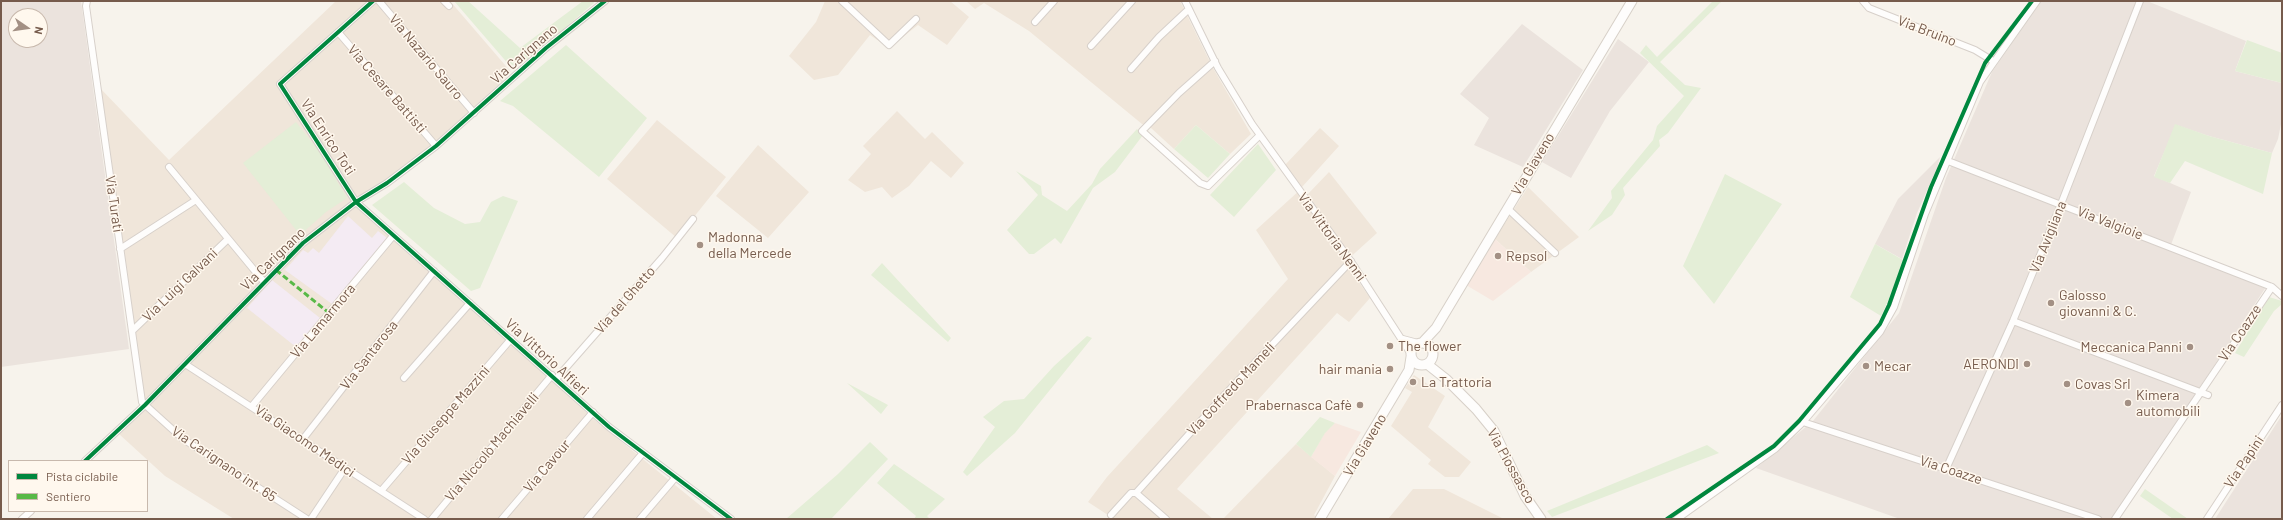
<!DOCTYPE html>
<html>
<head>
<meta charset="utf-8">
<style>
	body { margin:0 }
	#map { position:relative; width:2283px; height:520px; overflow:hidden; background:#f7f3ec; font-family:Barlow,sans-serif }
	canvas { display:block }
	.frame { position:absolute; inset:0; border:2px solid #765b4c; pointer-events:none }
	.legend { position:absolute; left:8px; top:460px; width:140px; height:52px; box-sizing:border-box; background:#fff8ee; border:1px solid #c8b9ad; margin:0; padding:5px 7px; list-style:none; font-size:12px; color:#765b4c }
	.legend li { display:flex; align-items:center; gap:8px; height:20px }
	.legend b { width:20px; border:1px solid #c8b9ad }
	.north { position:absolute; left:8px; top:8px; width:40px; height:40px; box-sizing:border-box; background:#fff8ee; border:1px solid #c8b9ad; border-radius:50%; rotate:103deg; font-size:11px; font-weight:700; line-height:16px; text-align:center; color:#765b4c }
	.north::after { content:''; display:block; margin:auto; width:14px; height:18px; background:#a39084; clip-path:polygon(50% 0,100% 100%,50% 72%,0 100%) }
</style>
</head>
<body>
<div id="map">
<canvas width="2283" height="520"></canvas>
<div class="frame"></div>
<ul class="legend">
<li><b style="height:5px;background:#00873e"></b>Pista ciclabile</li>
<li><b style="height:5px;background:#58b947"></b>Sentiero</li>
</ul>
<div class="north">N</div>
</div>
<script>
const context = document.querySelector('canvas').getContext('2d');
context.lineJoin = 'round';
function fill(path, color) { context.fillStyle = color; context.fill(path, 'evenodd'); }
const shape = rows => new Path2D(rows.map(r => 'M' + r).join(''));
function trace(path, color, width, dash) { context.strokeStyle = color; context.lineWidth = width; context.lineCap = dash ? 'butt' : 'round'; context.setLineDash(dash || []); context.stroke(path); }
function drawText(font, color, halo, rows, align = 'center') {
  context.font = font + ' Barlow,sans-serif'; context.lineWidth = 3; context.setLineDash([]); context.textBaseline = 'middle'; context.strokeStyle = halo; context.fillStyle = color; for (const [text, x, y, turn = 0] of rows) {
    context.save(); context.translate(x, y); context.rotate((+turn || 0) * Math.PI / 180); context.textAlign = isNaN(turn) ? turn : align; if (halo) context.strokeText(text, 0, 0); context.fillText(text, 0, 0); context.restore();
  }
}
fill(shape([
	[336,1,450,1,511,72,474,113,357,202,597,422,717,519,234,519,165,476,119,434,145,405,101,89,169,160],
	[825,1,950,1,969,17,947,45,918,25,889,48,870,35,838,75,814,80,789,56,816,22],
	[966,1,1180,1,1213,68,1251,134,1230,154,1196,125,1174,149,1151,128,1142,124,1029,31,984,3,975,9],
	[897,111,925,139,932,132,964,163,951,178,931,161,909,186,892,198,882,187,865,192,848,180,871,154,863,146],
	[657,120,726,177,677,238,607,179],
	[1320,128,1339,146,1302,187,1285,165],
	[758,145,809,192,768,238,716,196],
	[1329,172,1377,233,1345,262,1370,298,1349,322,1337,313,1177,489,1213,519,1114,519,1088,502,1107,477,1288,279,1256,230,1301,189,1307,195],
	[1528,187,1579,237,1531,272,1495,239],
	[1414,375,1445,396,1428,427,1471,462,1459,477,1445,477,1428,464,1431,460,1391,426,1412,392,1405,388],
	[1296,444,1335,476,1314,515,1319,519,1223,519],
	[1413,489,1444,489,1504,519,1388,519]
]), '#f0e6da');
fill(shape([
	[1495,239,1531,272,1493,301,1466,285],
	[1335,423,1361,432,1335,476,1311,457,1325,432]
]), '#f7e8e0');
fill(shape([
	[1,1,81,1,129,349,1,367],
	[16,16,40,16,40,40,16,40],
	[2041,1,2147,1,2246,41,2235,71,2282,83,2282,119,2278,139,2272,153,2209,136,2176,125,2154,176,2191,192,2169,250,2266,287,2113,519,1900,519,1756,468,1813,421,1899,313,1946,178,1992,72],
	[1522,24,1583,70,1523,167,1474,145,1489,118,1460,94],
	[1618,39,1649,62,1610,111,1571,178,1542,162],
	[1940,157,1937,168,1917,213,1902,259,1875,244,1898,199],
	[2282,415,2282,519,2215,519]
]), '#ebe3dd');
fill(shape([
	[348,216,372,238,378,231,387,238,332,304,285,270,303,250,308,253,313,248,319,253],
	[272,280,320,318,296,347,247,308]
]), '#f4ebf3');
fill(shape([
	[454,1,468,1,520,48,583,1,593,1,594,3,526,61,510,66],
	[1713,1,1722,1,1660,62,1685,85,1701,88,1668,133,1659,140,1660,146,1623,188,1625,195,1612,215,1588,231,1612,198,1611,191,1653,140,1657,126,1684,96,1640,53,1646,45,1657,57],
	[2247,40,2282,53,2282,83,2235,71],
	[566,45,647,118,599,177,513,106,500,101],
	[296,122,320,153,347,198,326,212,300,235,243,163],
	[2175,124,2209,136,2272,153,2263,194,2185,161,2170,183,2154,177],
	[1196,125,1230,154,1208,178,1174,149],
	[1137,129,1143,135,1115,172,1093,188,1061,244,1055,238,1034,254,1029,254,1007,230,1038,195,1016,171,1041,186,1042,195,1067,211,1092,184,1100,169],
	[1258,144,1276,170,1234,217,1210,195],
	[1725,174,1782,204,1714,304,1683,266],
	[404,182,434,208,465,224,480,222,491,202,503,196,518,201,480,288,471,291,372,205],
	[1875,244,1903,260,1892,292,1881,316,1850,297],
	[882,263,951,338,948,342,871,275],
	[2269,297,2282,301,2282,304,2274,311,2244,357,2235,353],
	[1087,336,1092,338,1015,433,967,476,963,472,995,427,983,417,1004,401,1024,399,1054,366],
	[847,383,888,405,881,414],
	[1320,417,1335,423,1325,433,1311,457,1296,444],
	[870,442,888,459,831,519,786,519,838,474],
	[1707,445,1719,453,1552,517,1547,511],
	[894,464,945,499,927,516,930,519,914,519,916,516,877,483],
	[2145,489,2188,519,2173,519,2140,496]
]), '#e4eed7');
const street = shape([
	[87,1,86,6,142,402,183,439,307,519],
	[373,1,280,84,356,202,609,427,731,519],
	[379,1,474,113],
	[444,1,449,6],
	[842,1,889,45,916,19],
	[1185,1,1218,68,1252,124,1350,260,1411,354],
	[1863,1,1869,8,1975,50,1993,61],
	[1035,22,1054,1],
	[338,32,436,146],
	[1091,46,1132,1],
	[1215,61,1179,93,1142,131,1200,183,1208,186,1260,135],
	[1131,69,1159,37,1189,9],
	[1948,161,2272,287,2282,296],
	[169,167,264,282],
	[1507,208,1555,253],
	[120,249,196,200],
	[2013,321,2208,395],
	[132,331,228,239],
	[1403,339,1418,343],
	[185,364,424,519],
	[404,378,470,303],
	[556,379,662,258,693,219],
	[252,406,393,236],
	[1803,422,2098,519],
	[303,439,434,271],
	[85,461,145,405,303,243,356,202,387,183,436,146,546,48,605,1],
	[1946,469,2013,321,2061,204,2140,1],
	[381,491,511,339],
	[1136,493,1166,519],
	[1111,515,1131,493,1136,493,1217,403,1351,261],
	[22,519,31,511],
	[311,519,345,468],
	[432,519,552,375],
	[502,519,593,412],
	[587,519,642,454],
	[640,519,675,478],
	[1677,519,1775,449,1803,422,1880,332,1894,307,1925,214,1980,82,2037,1],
	[2115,519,2272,287],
	[2207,519,2282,405]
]);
const secondary = shape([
	'1411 354a11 11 0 1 1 22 0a11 11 0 1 1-22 0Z',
	[1422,343,1436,328,1632,1],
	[1427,364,1446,379,1476,409,1494,431,1525,496,1541,519],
	[1320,519,1409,370,1411,357]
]);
trace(street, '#d7d0ca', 8);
trace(secondary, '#d7d0c8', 11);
trace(street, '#fefdfc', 6);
trace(secondary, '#fefdfc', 9);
trace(shape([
	[276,270,329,313]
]), '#58b947', 3, [6, 3]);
trace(shape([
	[373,1,280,84,356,202,609,427,731,519],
	[85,461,145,405,303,243,356,202,387,183,436,146,546,48,605,1],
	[1667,519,1774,446,1799,421,1880,324,1889,305,1931,187,1985,63,2032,1]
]), '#00873e', 4);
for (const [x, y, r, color] of [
	[700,245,4,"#a39084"],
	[1498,256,4,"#a39084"],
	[2051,303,4,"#a39084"],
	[1390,346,4,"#a39084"],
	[2190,347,4,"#a39084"],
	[2027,364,4,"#a39084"],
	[1866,366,4,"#a39084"],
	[1390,369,4,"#a39084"],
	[1413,382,4,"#a39084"],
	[2067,384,4,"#a39084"],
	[2128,403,4,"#a39084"],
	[1360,405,4,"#a39084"]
]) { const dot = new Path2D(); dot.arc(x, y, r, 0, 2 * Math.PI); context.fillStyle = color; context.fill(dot); trace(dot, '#fff8ee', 1.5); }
drawText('14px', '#765b4c', '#fff8ee', [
	["Via Bruino",1927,31,21],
	["Via Carignano",524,54,-41],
	["Via Nazario Sauro",426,57,50],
	["Via Cesare Battisti",387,89,49],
	["Via Enrico Toti",328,137,57],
	["Via Giaveno",1533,164,-59],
	["Via Turati",114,204,82],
	["Via Valgioie",2110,223,21],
	["Via Vittoria Nenni",1332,237,54],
	["Via Avigliana",2048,237,-68],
	["Via Carignano",273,259,-44],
	["Via Luigi Galvani",180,285,-44],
	["Via del Ghetto",625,300,-49],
	["Via Lamarmora",323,321,-50],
	["Via Coazze",2240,333,-56],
	["Via Santarosa",369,355,-52],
	["Via Vittorio Alfieri",547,357,42],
	["Via Goffredo Mameli",1231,389,-47],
	["Via Giuseppe Mazzini",446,415,-49],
	["Via Giacomo Medici",305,441,34],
	["Via Giaveno",1365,445,-59],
	["Via Niccolò Machiavelli",492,447,-50],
	["Via Papini",2244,462,-56],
	["Via Carignano int. 65",224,464,34],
	["Via Cavour",547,466,-50],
	["Via Piossasco",1511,466,61],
	["Via Coazze",1951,470,18]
]);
drawText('14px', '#765b4c', '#fff8ee', [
	["Madonna",708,237],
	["della Mercede",708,253],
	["Repsol",1506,256],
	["Galosso",2059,295],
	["giovanni & C.",2059,311],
	["The flower",1398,346],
	["Meccanica Panni",2182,347,"right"],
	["AERONDI",2019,364,"right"],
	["Mecar",1874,366],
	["hair mania",1382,369,"right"],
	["La Trattoria",1421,382],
	["Covas Srl",2075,384],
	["Kimera",2136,395],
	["automobili",2136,411],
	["Prabernasca Cafè",1352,405,"right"]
], 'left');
</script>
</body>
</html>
